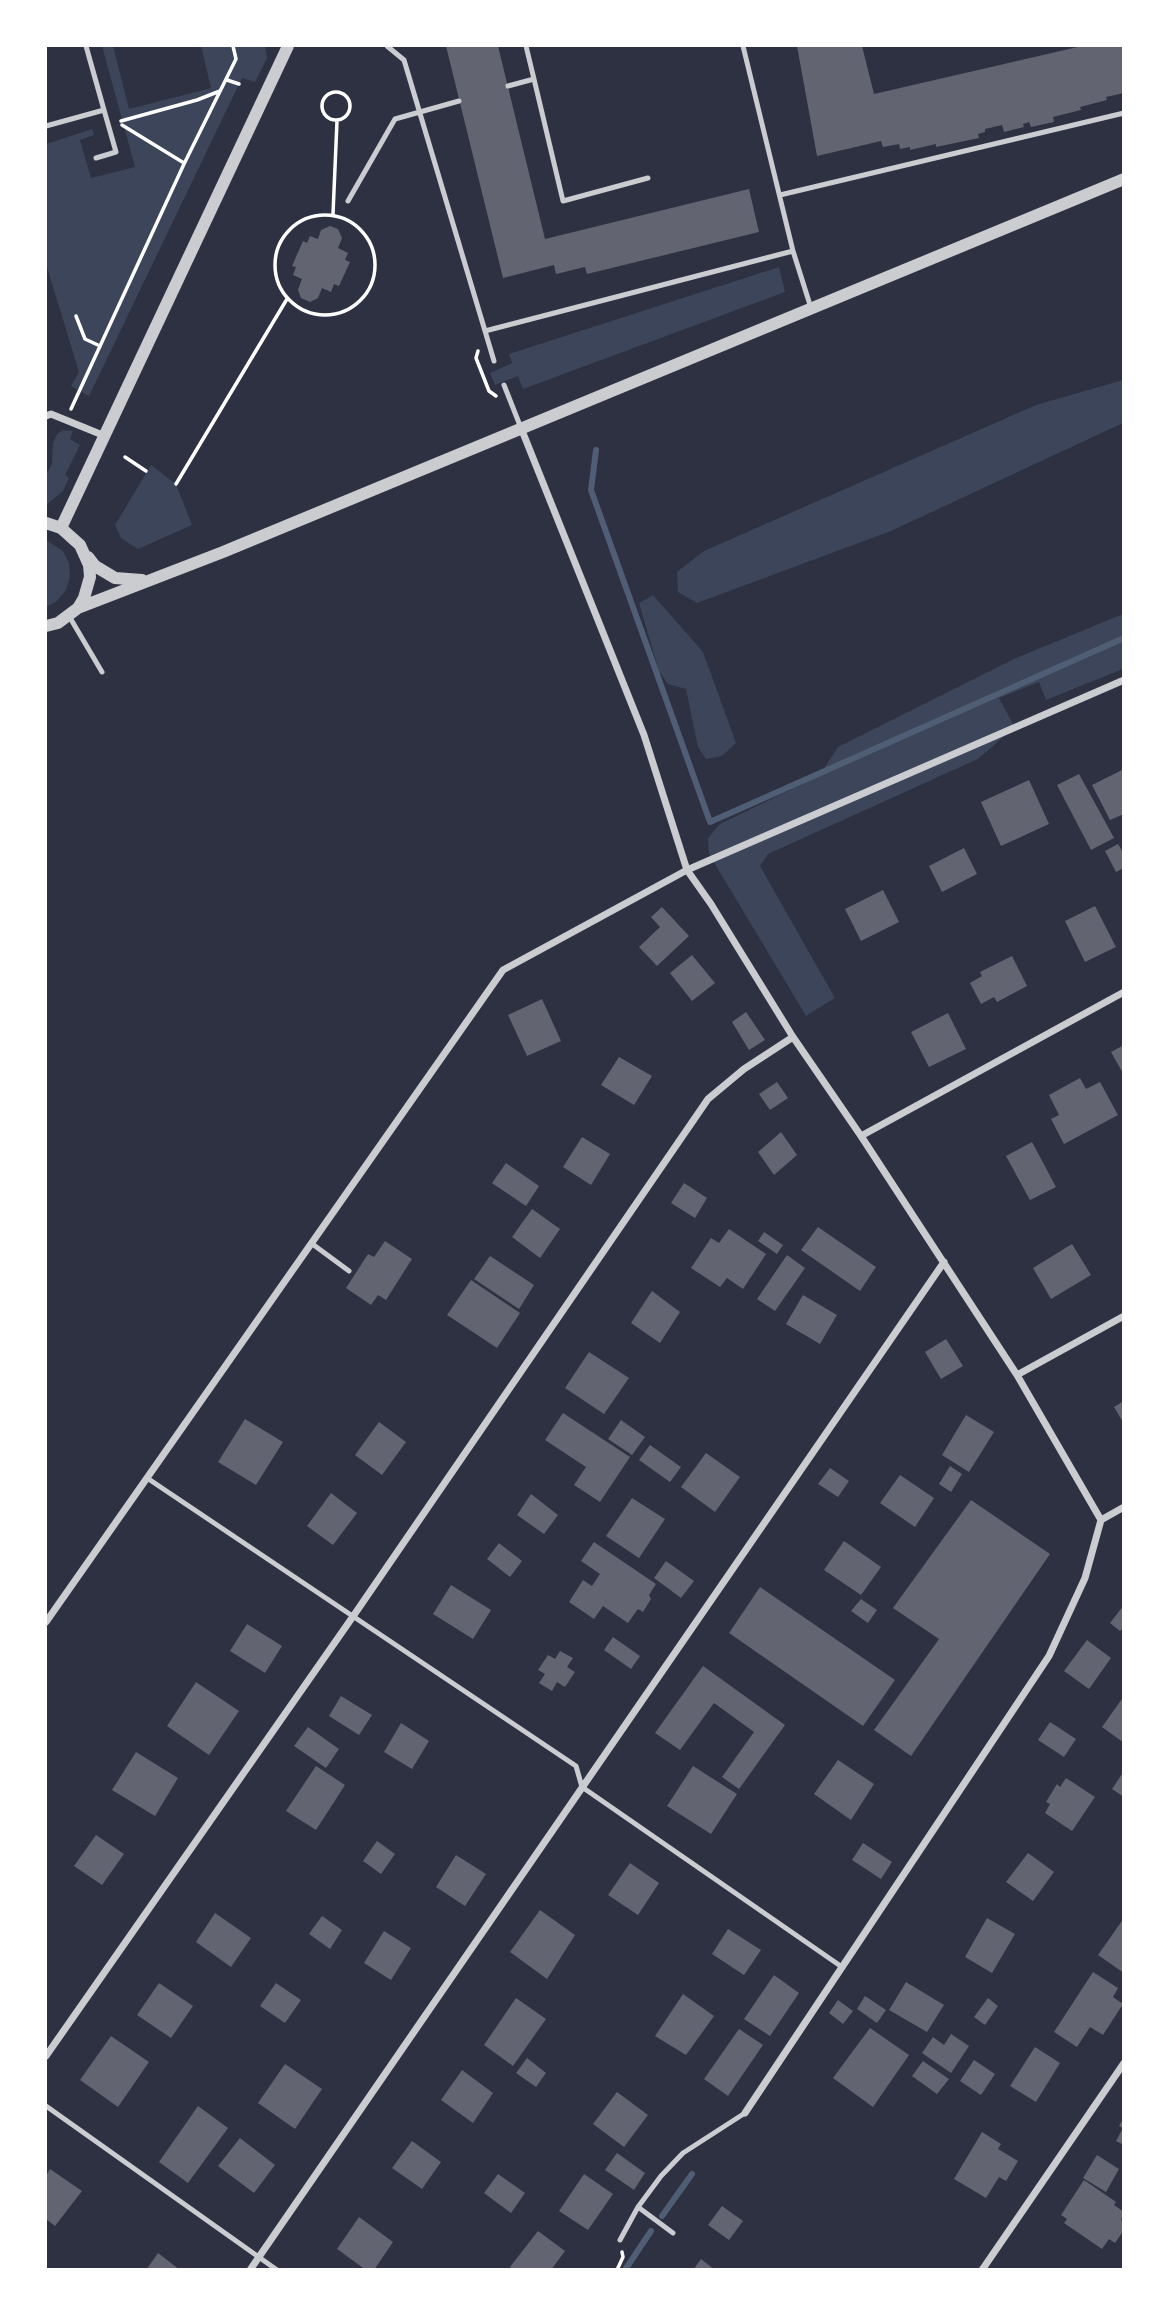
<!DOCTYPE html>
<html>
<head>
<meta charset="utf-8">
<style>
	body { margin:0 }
	#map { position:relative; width:1169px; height:2315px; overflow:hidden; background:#2d3142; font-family:"Source Sans 3",sans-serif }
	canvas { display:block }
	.frame { position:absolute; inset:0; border:47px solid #fff; pointer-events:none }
</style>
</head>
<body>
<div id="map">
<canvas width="1169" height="2315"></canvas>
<div class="frame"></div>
</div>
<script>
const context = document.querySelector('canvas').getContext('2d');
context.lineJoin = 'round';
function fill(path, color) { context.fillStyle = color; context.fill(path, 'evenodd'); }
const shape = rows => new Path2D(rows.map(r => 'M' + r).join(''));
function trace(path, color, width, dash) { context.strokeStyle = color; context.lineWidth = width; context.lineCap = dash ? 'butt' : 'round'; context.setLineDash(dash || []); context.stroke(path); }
fill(shape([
	[102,46,113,46,129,109,211,88,201,46,265,46,267,58,255,82,242,78,78,419,89,396,71,386,79,372,46,264,46,144,92,129,94,135,80,140,91,178,135,167],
	[779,267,785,292,523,389,518,376,495,385,490,373,512,363,509,354],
	[1123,380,1123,423,891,531,697,603,678,592,677,572,704,551,1036,405],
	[63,430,73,431,70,439,80,445,65,475,69,478,63,491,46,505,46,475,52,464,53,443,57,434],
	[151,465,176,484,192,525,138,549,121,538,115,525],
	[46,540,63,551,69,563,70,577,66,590,57,601,46,607],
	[653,595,703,652,736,743,722,756,706,759,698,747,686,689,668,684,659,671,639,603],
	[1123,614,1123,669,1046,700,1039,682,999,698,1013,724,1008,733,978,759,768,854,760,866,835,998,806,1016,709,854,708,838,720,824,819,776,838,747,1016,658]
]), '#3c4559');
trace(shape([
	[596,450,591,490,710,822,1124,638],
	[662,2216,692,2174],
	[625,2270,651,2231]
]), '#4f5d75', 6);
fill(shape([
	[446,46,498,46,545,239,749,189,759,232,587,274,585,267,556,274,554,265,503,278],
	[797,46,862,46,874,94,1082,46,1124,46,1124,93,1106,97,1107,100,1080,107,1081,110,1053,117,1054,122,1031,127,1029,122,1023,124,1024,127,1004,132,1002,125,985,129,985,132,978,134,979,138,936,147,936,144,910,150,910,147,900,149,899,144,883,147,881,141,817,156],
	[330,226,338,229,342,238,338,248,348,253,345,260,350,262,339,286,334,284,331,292,322,288,318,298,310,302,301,298,298,290,302,279,293,275,296,267,292,266,303,241,307,243,310,236,318,239,321,230],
	[1124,769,1124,814,1110,820,1092,785],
	[1079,774,1114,838,1091,850,1057,785],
	[1029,780,1049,824,1001,846,981,802],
	[1118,844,1124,854,1124,868,1116,872,1105,851],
	[964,848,977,874,942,892,929,866],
	[883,890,899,922,861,941,845,909],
	[1095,906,1116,947,1085,962,1065,921],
	[662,907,689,936,657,966,639,947,660,927,651,917],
	[692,955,715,983,692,1001,670,973],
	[1012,956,1027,986,997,1002,994,997,981,1004,970,983,982,976,980,972],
	[542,999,561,1041,527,1056,508,1015],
	[746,1012,765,1040,749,1050,732,1022],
	[948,1013,966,1049,929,1067,911,1032],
	[1124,1045,1124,1075,1111,1052],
	[619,1057,652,1076,634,1105,601,1085],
	[1080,1078,1086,1089,1100,1082,1118,1115,1064,1144,1051,1119,1059,1115,1049,1095],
	[777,1082,788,1098,770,1110,759,1094],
	[781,1132,797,1155,774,1175,758,1152],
	[582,1137,610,1154,591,1185,563,1167],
	[1032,1142,1056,1187,1030,1200,1006,1156],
	[506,1163,539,1186,526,1206,492,1183],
	[684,1183,707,1198,695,1218,671,1203],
	[532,1209,560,1229,540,1258,512,1237],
	[818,1227,876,1267,860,1291,801,1250],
	[729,1229,766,1254,743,1289,727,1278,720,1287,691,1268,711,1238,719,1243],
	[764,1232,783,1245,777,1254,758,1241],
	[385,1241,412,1259,386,1300,378,1295,371,1305,346,1288,368,1254,374,1257],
	[1072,1244,1091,1275,1051,1299,1033,1268],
	[787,1255,805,1268,775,1311,757,1299],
	[490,1256,534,1285,519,1309,474,1279],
	[471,1280,520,1313,497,1348,447,1315],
	[652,1291,680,1312,660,1343,631,1323],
	[803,1295,837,1315,820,1344,786,1324],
	[946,1339,963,1366,941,1379,925,1352],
	[589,1352,629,1378,604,1414,565,1388],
	[1124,1401,1124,1424,1114,1407],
	[563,1413,630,1457,600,1502,574,1485,586,1467,545,1440],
	[966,1415,994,1432,969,1472,942,1455],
	[245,1419,283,1442,256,1485,218,1462],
	[621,1420,645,1437,632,1455,608,1439],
	[379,1422,406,1442,382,1475,355,1455],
	[650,1445,681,1467,670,1482,639,1460],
	[706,1453,740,1477,715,1512,681,1487],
	[950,1466,962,1474,951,1492,939,1484],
	[830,1468,849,1481,838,1497,818,1484],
	[900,1475,934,1498,915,1527,880,1503],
	[331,1493,357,1513,333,1545,307,1526],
	[531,1494,558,1515,544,1534,517,1515],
	[632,1498,665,1519,639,1558,606,1536],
	[971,1500,1050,1554,911,1756,874,1730,939,1639,893,1608],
	[844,1541,881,1567,861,1595,824,1570],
	[594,1542,656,1584,649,1595,651,1599,643,1612,638,1609,628,1623,603,1606,594,1619,569,1602,583,1580,592,1586,600,1574,581,1561],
	[499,1543,522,1561,510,1577,487,1559],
	[666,1561,694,1581,681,1598,654,1578],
	[451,1585,491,1610,473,1639,433,1614],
	[760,1587,895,1680,863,1726,729,1633],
	[861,1599,877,1610,868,1623,851,1611],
	[1124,1605,1124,1627,1120,1631,1110,1623],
	[247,1624,282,1646,265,1673,230,1651],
	[613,1637,640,1656,631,1669,604,1650],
	[1087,1640,1111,1658,1089,1689,1064,1671],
	[560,1651,573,1658,567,1667,575,1672,565,1687,557,1682,552,1691,539,1683,545,1674,538,1670,548,1655,555,1659],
	[703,1666,785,1725,739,1789,722,1777,754,1732,714,1703,680,1750,655,1733],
	[196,1682,239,1711,209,1755,167,1726],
	[341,1696,372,1715,359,1735,329,1716],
	[1124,1696,1124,1743,1102,1727],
	[1050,1722,1076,1739,1064,1757,1038,1740],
	[401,1723,429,1741,412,1769,384,1752],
	[308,1727,339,1749,326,1768,294,1746],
	[136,1752,178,1778,155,1816,112,1790],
	[838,1760,874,1784,851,1820,814,1794],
	[316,1766,345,1785,316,1830,286,1811],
	[693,1766,737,1794,711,1834,667,1806],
	[1124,1771,1124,1797,1112,1789],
	[1066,1778,1095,1797,1072,1831,1045,1813,1050,1804,1046,1802,1057,1784,1060,1787],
	[96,1835,124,1854,102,1885,74,1866],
	[377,1841,395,1854,381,1874,363,1861],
	[863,1843,892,1862,881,1879,852,1860],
	[1028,1853,1054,1872,1033,1901,1006,1882],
	[456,1855,486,1874,465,1906,436,1887],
	[630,1863,659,1883,638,1915,608,1895],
	[540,1910,575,1935,547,1979,510,1952],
	[215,1913,251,1938,231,1967,196,1942],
	[322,1916,342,1930,330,1949,309,1934],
	[987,1918,1015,1934,992,1973,965,1957],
	[1124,1918,1124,1973,1098,1955],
	[728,1929,761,1950,744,1975,712,1954],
	[384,1931,411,1948,391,1980,364,1963],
	[1093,1972,1118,1988,1113,1997,1123,2004,1103,2035,1090,2027,1077,2047,1054,2032],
	[774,1975,799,1993,770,2036,744,2019],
	[906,1982,944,2005,927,2032,889,2010],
	[159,1983,193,2006,171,2038,137,2015],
	[276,1983,301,2000,285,2023,260,2006],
	[683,1994,714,2016,686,2055,655,2036],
	[865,1996,886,2010,877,2023,857,2009],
	[516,1998,546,2019,513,2066,484,2045],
	[988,1998,998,2006,985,2025,974,2017],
	[838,2000,853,2011,843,2024,829,2013],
	[870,2028,909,2055,873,2107,833,2078],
	[739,2029,763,2045,728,2096,704,2079],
	[951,2034,969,2046,951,2073,922,2053,933,2037,944,2045],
	[111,2036,149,2062,118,2107,80,2080],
	[1035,2047,1060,2063,1036,2102,1010,2086],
	[527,2058,546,2073,536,2087,516,2073],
	[974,2060,995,2074,981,2095,960,2081],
	[923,2061,949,2079,937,2094,912,2076],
	[285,2064,322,2089,295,2129,258,2103],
	[462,2070,493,2093,473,2123,441,2100],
	[617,2092,648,2115,624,2147,593,2124],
	[198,2106,228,2128,188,2183,159,2162],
	[1124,2117,1124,2145,1116,2141,1123,2128,1119,2126],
	[982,2132,1001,2144,998,2149,1018,2161,1006,2181,999,2177,986,2198,954,2179],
	[240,2138,275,2165,254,2193,218,2166],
	[412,2141,441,2162,422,2189,392,2168],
	[617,2153,645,2173,634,2190,605,2170],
	[1097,2155,1119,2169,1106,2192,1083,2178],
	[50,2169,82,2191,55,2226,46,2219,46,2176],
	[498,2174,525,2193,511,2213,484,2193],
	[584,2174,613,2194,588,2230,559,2211],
	[1084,2180,1116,2202,1114,2205,1124,2212,1121,2220,1124,2221,1124,2230,1115,2243,1109,2239,1102,2249,1064,2223,1067,2219,1061,2215],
	[722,2206,743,2221,729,2240,708,2225],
	[359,2217,393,2242,374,2270,366,2270,337,2249],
	[538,2231,565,2251,551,2270,513,2270,510,2267],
	[158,2253,180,2270,146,2270],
	[701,2259,715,2270,693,2270]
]), '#626471');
trace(shape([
	[227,80,239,84],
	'322 106a14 14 0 1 1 28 0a14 14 0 1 1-28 0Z',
	[121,121,197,100,220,91],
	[122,125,184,163],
	[333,214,337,121],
	'275 265a50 50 0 1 1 100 0a50 50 0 1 1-100 0Z',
	[76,316,85,339,100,346],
	[478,351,476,358,489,391,496,396],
	[71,409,184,164,236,59,233,46],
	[125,457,146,471],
	[176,484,287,299],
	[617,2270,623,2257,622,2252]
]), '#fff', 3.5);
trace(shape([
	[387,46,404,60,494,361],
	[526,46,534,79],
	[743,46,793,251,811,308],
	[508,86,534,79,563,201,648,178],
	[46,126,104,110,86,46],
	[96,158,116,152,104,110],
	[780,195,1124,113],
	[348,201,395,119,459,101],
	[485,331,793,251],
	[504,385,521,428],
	[69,616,102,672],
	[311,1243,349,1271],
	[147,1478,576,1766,582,1787,842,1967],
	[46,2106,277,2270],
	[638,2207,673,2233],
	[620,2240,638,2207,661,2176,683,2153,745,2113]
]), '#caccd0', 5);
trace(shape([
	[46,416,51,414,105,436],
	[521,428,644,735,687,870,711,904,793,1037,861,1136,1017,1375,1101,1520],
	[861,1136,1124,992],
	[1017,1375,1124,1316],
	[46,1622,503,970,687,870,1124,680],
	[46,2056,354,1615,708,1099,744,1069,793,1037],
	[745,2113,1049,1656,1085,1578,1101,1520,1124,1507],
	[250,2270,944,1262],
	[982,2270,1124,2063]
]), '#caccd0', 7);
trace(shape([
	[46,523,61,528,80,545,89,565,90,577,84,598,78,608,58,623,46,626],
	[61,528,288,46],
	[88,557,95,566,115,578,142,580],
	[78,608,223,552,1124,179]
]), '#caccd0', 12);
</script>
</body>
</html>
